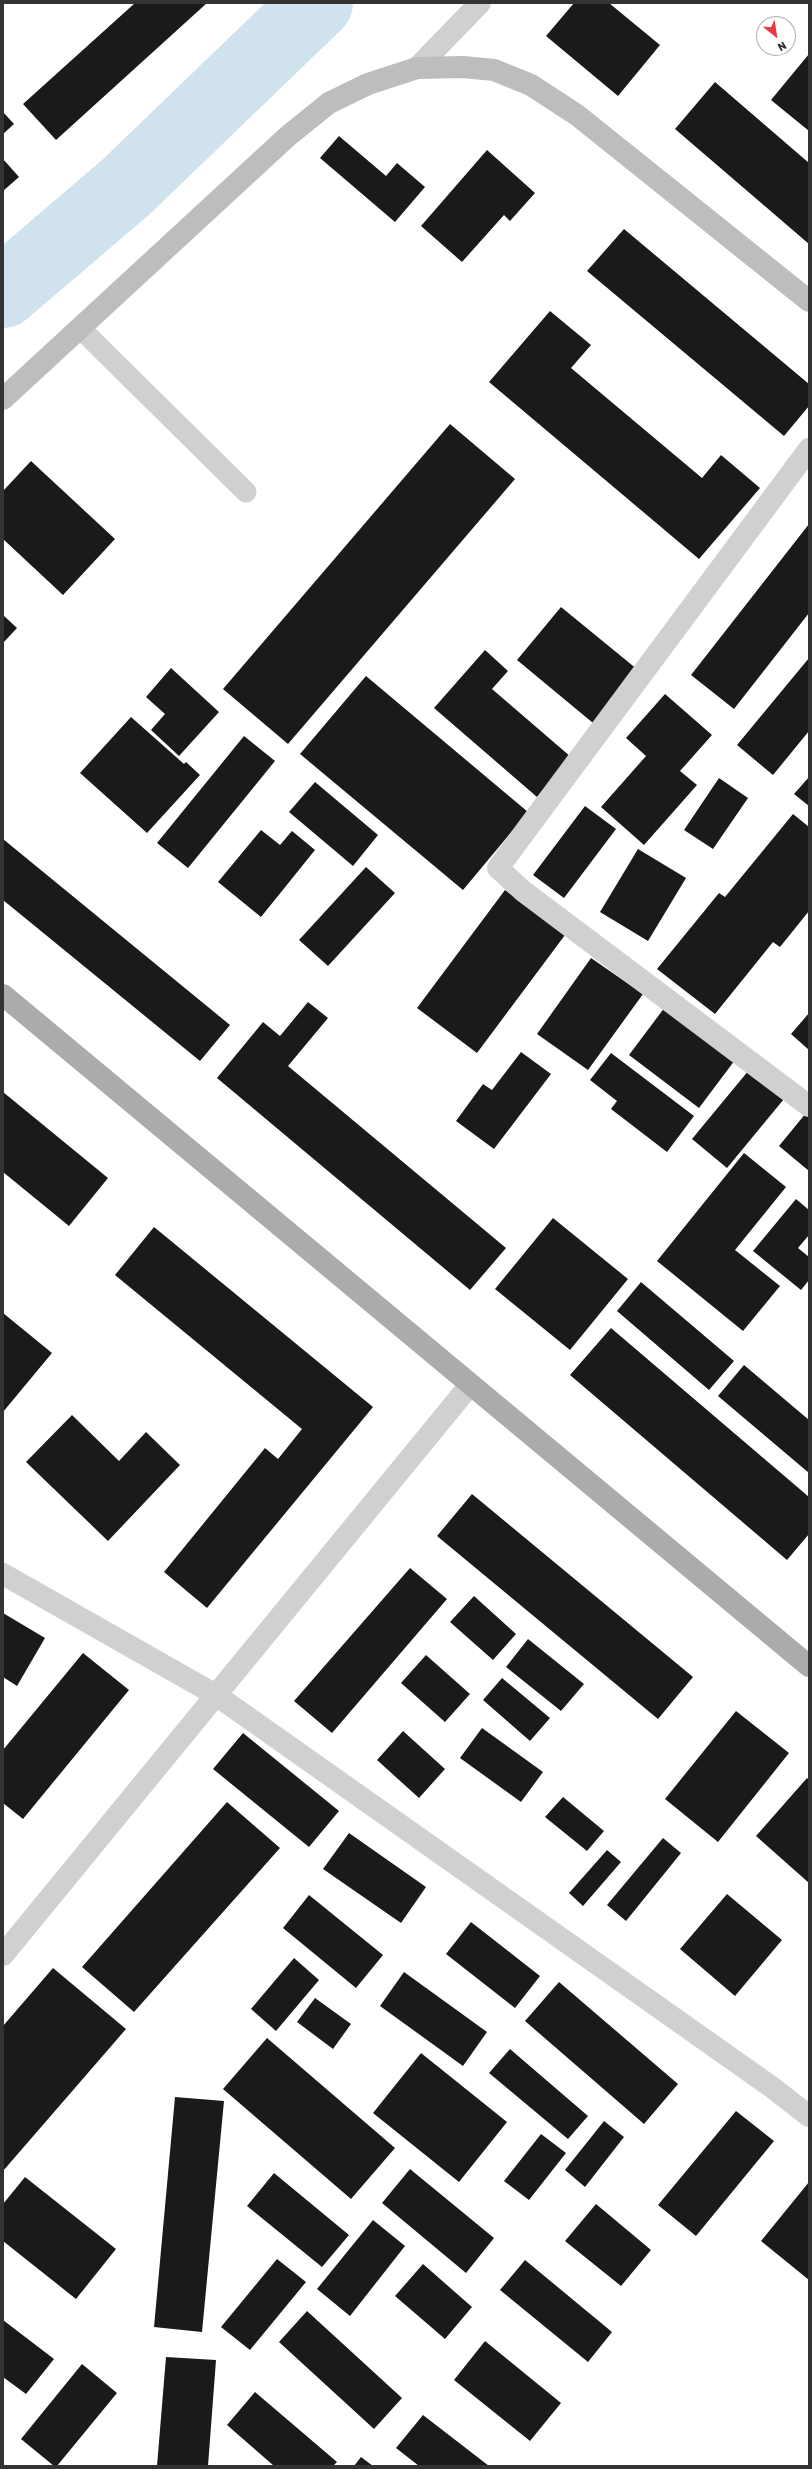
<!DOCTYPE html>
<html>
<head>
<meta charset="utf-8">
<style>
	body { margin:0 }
	#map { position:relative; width:812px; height:2469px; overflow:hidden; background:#fff; font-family:Rubik,sans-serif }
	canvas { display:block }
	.frame { position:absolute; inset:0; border:4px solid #333; pointer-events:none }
	.north { position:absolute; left:756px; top:16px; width:40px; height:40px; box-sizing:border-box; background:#fff; border:1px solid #adadad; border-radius:50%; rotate:150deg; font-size:11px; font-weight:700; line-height:16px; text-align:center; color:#333 }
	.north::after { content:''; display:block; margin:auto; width:14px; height:18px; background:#e63946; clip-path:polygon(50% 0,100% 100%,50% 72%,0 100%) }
</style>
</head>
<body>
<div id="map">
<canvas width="812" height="2469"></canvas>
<div class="frame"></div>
<div class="north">N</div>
</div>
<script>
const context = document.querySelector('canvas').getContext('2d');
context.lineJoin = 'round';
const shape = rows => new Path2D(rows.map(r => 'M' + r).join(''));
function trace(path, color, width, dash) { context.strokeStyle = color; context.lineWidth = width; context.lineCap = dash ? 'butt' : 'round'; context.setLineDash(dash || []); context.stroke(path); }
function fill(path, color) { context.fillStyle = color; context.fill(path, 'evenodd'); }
trace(shape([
	[3,292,126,187,317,3]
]), '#cfe2ee', 72);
fill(shape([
	[135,3,207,3,56,140,23,104],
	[574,3,609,3,660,45,618,96,546,36],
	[809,54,809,131,771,100],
	[715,82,809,163,809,244,675,129],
	[3,112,14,124,3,134],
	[339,136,386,176,397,163,425,187,395,222,320,158],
	[487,150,535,193,510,221,504,215,462,262,421,226],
	[3,159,19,177,3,191],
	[624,229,809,384,809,406,784,436,587,271],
	[550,311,591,345,571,368,702,478,721,455,760,488,699,559,489,382],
	[450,424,515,479,288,744,223,689],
	[31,461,115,539,63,595,3,539,3,491],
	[809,524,809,613,734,709,691,675],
	[561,607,638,670,593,723,517,660],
	[3,615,17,628,3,643],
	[485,650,508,671,492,689,571,757,537,797,434,708],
	[809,658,809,731,773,775,737,745],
	[171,668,219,712,179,756,151,730,165,714,146,697],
	[366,676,528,812,463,890,300,754],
	[665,694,712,735,680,771,697,785,644,845,601,807,646,756,626,738],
	[131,717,184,764,186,762,200,775,147,833,80,773],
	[244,736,275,761,188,868,157,843],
	[809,777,809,806,794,794],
	[719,778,748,798,713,849,684,830],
	[315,782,378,835,353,866,289,812],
	[585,806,616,829,564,898,533,875],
	[793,814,809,827,809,911,780,947,773,942,715,1014,657,969,719,893,725,897],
	[261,830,280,845,292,831,315,850,261,917,218,882],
	[3,839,230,1025,200,1061,3,900],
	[638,849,686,878,648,941,600,912],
	[366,867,395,893,328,966,299,940],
	[505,890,565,935,477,1053,417,1008],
	[591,958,643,994,588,1070,537,1034],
	[308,1002,328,1018,288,1066,506,1248,470,1290,217,1078,263,1022,280,1036],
	[665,1007,735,1060,699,1108,629,1055],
	[809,1013,809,1050,791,1034],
	[521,1052,551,1074,494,1149,456,1121,483,1084,492,1090],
	[611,1053,694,1116,667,1152,611,1109,617,1101,590,1080],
	[749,1070,784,1099,727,1168,692,1139],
	[3,1092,108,1178,69,1226,3,1172],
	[806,1113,809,1116,809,1171,779,1146],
	[744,1153,786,1187,735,1250,780,1286,743,1331,657,1261],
	[796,1199,809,1210,809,1235,798,1248,809,1257,809,1280,801,1290,753,1251],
	[553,1218,628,1279,570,1350,495,1289],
	[154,1227,373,1407,207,1608,164,1572,265,1448,278,1459,302,1429,115,1275],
	[641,1282,734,1361,709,1390,617,1311],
	[3,1313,52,1353,3,1412],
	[611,1328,809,1497,809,1534,787,1560,570,1375],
	[744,1365,809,1420,809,1473,718,1396],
	[72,1415,119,1461,146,1432,180,1465,108,1541,26,1462],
	[472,1494,693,1677,658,1719,437,1536],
	[410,1568,447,1599,332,1733,294,1701],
	[474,1596,516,1634,493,1660,450,1622],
	[3,1613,45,1638,17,1686,3,1677],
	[528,1639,584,1684,561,1711,506,1667],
	[83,1653,129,1690,23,1819,3,1803,3,1750],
	[426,1655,470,1694,445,1722,401,1683],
	[502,1678,550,1718,530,1741,483,1700],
	[736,1711,789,1753,718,1842,665,1799],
	[482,1728,543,1772,521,1802,460,1758],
	[403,1731,445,1769,419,1798,377,1760],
	[243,1733,339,1811,309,1847,213,1769],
	[807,1778,809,1780,809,1883,756,1836],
	[563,1797,604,1831,587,1851,545,1817],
	[227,1802,280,1848,134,2012,82,1967],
	[349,1833,426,1887,401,1923,323,1869],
	[663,1838,681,1853,626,1921,607,1905],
	[607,1850,621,1862,583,1906,569,1893],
	[727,1894,782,1940,735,1996,680,1949],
	[309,1895,383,1955,356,1988,283,1928],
	[471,1922,540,1976,515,2008,446,1954],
	[294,1958,319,1980,276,2031,251,2009],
	[53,1968,126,2029,3,2171,3,2026],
	[404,1972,487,2032,463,2066,380,2006],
	[559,1982,678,2084,644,2124,525,2021],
	[315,1998,351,2024,333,2049,297,2022],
	[267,2038,395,2148,351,2199,223,2089],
	[510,2049,588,2116,568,2139,489,2073],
	[421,2053,507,2122,459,2182,373,2113],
	[175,2097,224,2101,202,2332,154,2327],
	[736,2111,774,2141,696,2236,658,2205],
	[604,2121,624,2137,585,2187,565,2170],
	[541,2134,566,2153,529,2200,504,2181],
	[410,2169,494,2238,466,2273,382,2203],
	[274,2173,349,2235,322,2267,247,2206],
	[25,2177,116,2249,76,2299,3,2241,3,2204],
	[809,2182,809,2280,761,2241],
	[596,2204,651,2250,621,2286,565,2241],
	[373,2220,405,2246,350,2316,317,2289],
	[277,2259,306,2282,250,2350,221,2327],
	[525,2260,612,2332,588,2362,500,2290],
	[423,2264,472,2307,445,2339,395,2296],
	[307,2311,402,2398,374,2429,279,2342],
	[3,2320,54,2359,26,2394,3,2377],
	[485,2341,561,2403,530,2441,454,2380],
	[166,2357,216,2360,208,2466,157,2466],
	[82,2364,117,2393,57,2466,54,2466,21,2439],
	[255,2392,337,2462,333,2466,274,2466,227,2425],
	[423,2415,489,2466,419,2466,396,2448],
	[361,2457,373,2466,354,2466]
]), '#1a1a1a');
trace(shape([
	[80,328,246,492]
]), '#d0d0d0', 21);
trace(shape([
	[417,68,480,3],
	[809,449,498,868,523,891,809,1106],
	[3,1574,216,1695,773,2088,809,2116],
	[3,1955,470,1385]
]), '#d0d0d0', 22);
trace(shape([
	[3,399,288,136,329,103,368,84,417,68,463,67,494,70,531,85,577,115,809,301]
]), '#bdbdbd', 22);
trace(shape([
	[3,995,809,1666]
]), '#ababab', 22);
</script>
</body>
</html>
